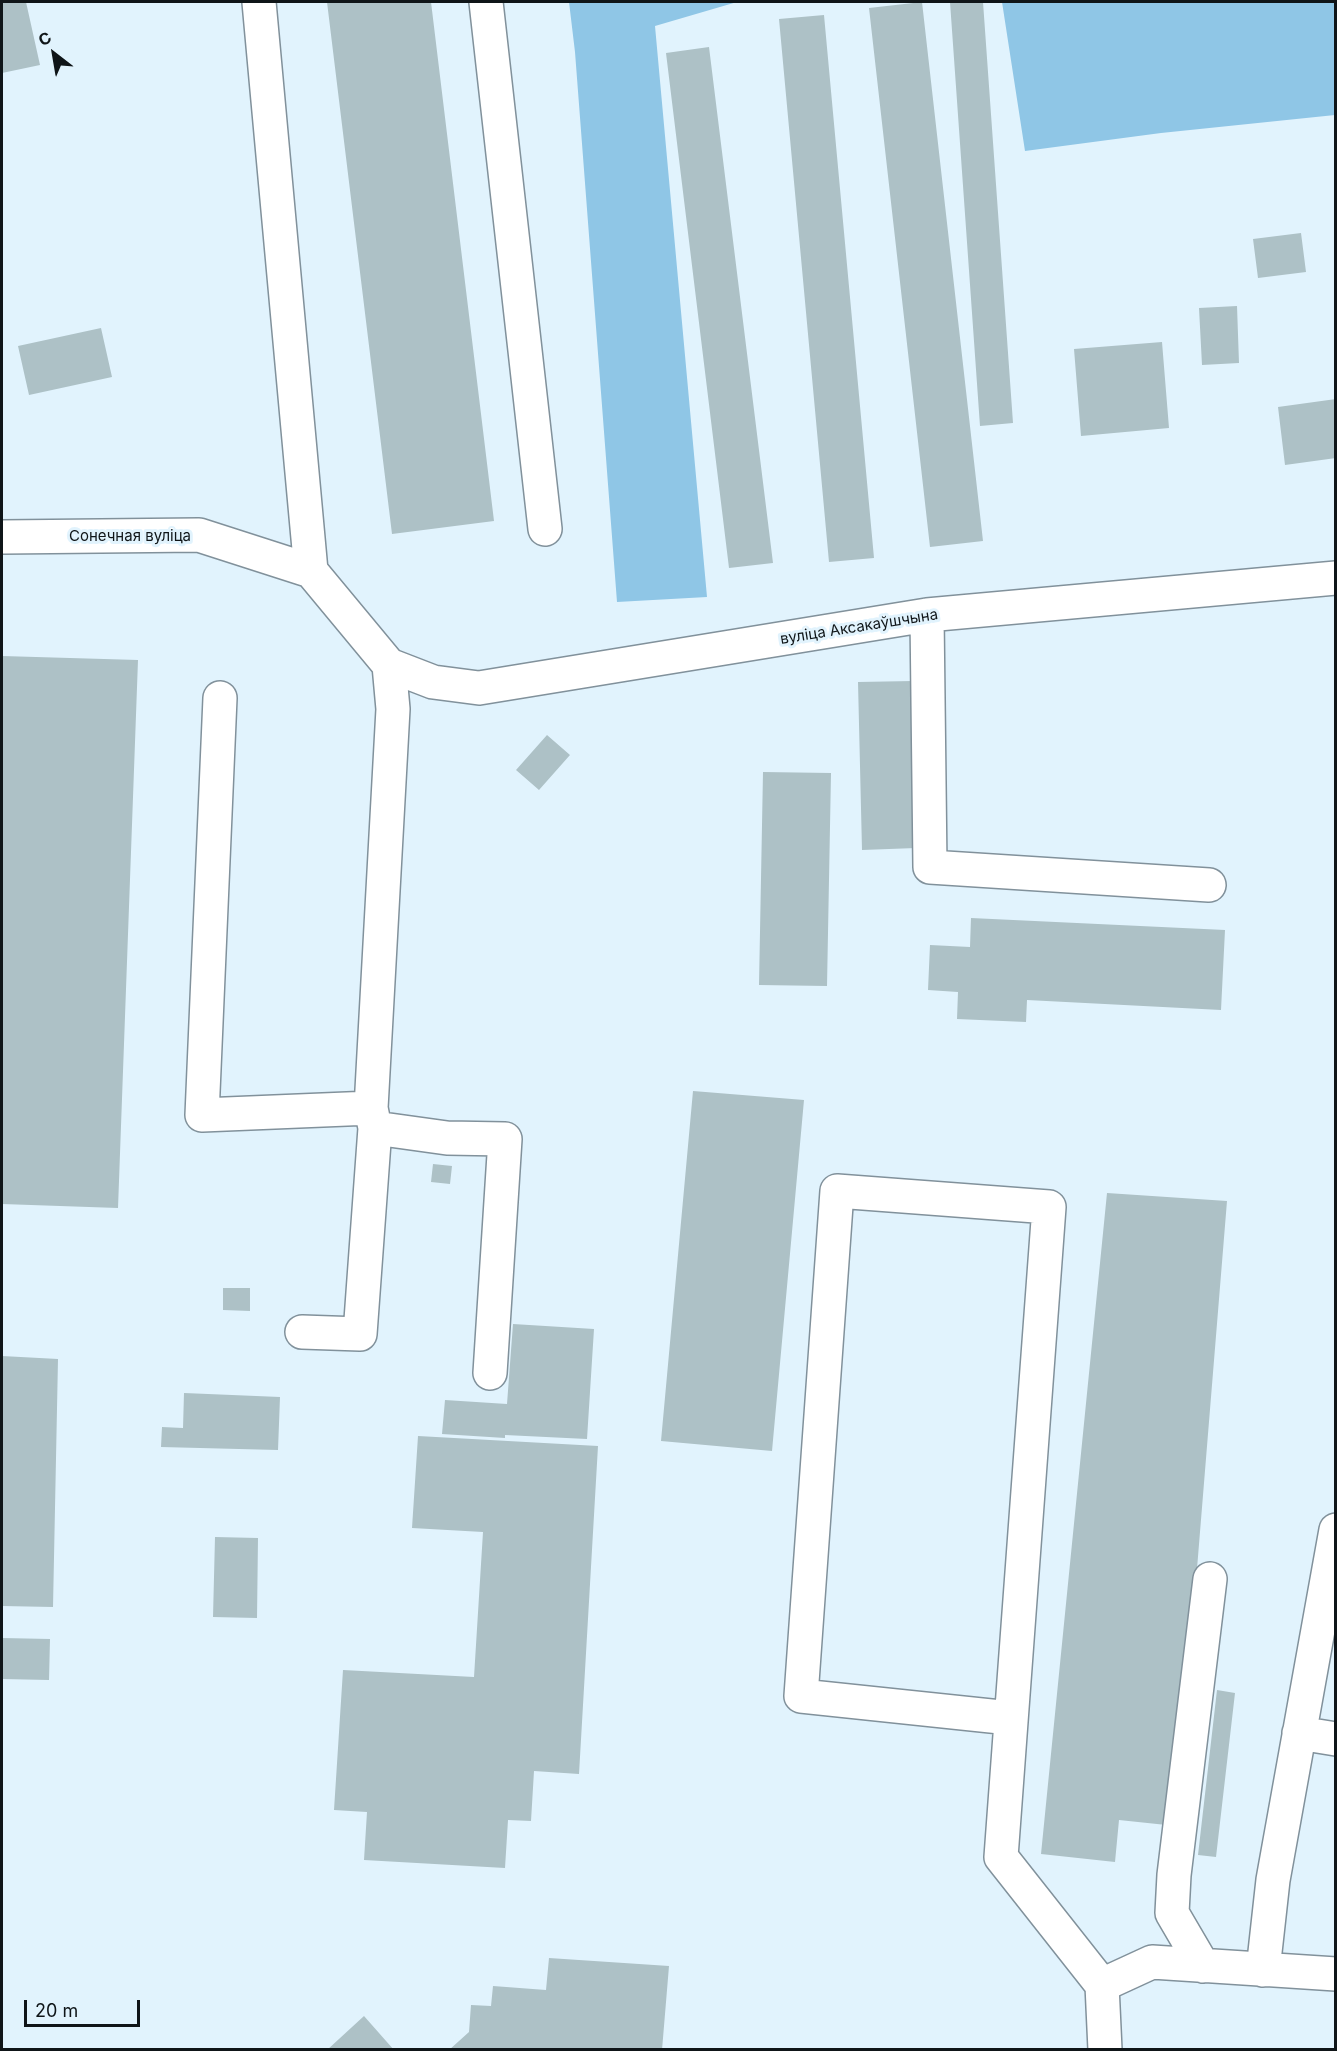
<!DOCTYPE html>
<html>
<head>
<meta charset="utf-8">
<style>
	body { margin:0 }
	#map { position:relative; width:1337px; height:2051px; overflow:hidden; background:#e1f3fd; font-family:Inter,sans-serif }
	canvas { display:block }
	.frame { position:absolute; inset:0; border:3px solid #0f1518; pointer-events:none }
	.north { position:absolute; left:24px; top:24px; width:60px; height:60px; -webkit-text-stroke:4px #e1f3fd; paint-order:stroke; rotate:329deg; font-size:16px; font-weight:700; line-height:24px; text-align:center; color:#0f1518 }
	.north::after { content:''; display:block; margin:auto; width:21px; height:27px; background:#0f1518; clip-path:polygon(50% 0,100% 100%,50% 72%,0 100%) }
	.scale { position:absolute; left:24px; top:2000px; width:116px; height:27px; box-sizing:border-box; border:3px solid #0f1518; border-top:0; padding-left:8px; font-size:18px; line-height:21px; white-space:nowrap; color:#0f1518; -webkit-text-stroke:4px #e1f3fd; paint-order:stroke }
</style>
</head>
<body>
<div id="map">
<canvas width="1337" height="2051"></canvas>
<div class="frame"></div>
<div class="north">С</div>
<div class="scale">20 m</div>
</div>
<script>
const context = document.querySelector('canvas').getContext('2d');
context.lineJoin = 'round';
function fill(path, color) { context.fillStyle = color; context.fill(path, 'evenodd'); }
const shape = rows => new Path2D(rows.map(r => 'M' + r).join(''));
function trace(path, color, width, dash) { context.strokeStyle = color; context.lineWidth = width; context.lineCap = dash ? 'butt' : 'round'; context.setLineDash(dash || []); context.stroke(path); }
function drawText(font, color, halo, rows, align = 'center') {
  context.font = font + ' Inter,sans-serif'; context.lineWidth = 6; context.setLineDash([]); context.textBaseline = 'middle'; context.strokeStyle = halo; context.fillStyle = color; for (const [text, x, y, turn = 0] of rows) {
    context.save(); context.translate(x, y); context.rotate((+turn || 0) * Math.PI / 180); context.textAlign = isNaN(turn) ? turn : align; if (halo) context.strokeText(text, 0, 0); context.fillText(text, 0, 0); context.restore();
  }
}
fill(shape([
	[569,2,737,2,655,26,707,597,617,602,575,52],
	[1002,2,1335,2,1335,115,1161,133,1025,151]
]), '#8fc6e6');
fill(shape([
	[2,2,26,2,40,65,2,73],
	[327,2,431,2,494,521,392,534],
	[922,2,983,541,930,547,869,8],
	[950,2,983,2,1013,423,980,426],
	[824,15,874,558,829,562,779,19],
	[709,47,773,563,729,568,666,53],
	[1301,233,1306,272,1258,278,1253,239],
	[1237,306,1239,363,1202,365,1199,308],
	[101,328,112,377,29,395,18,346],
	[1162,342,1169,428,1081,436,1074,349],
	[1336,399,1336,458,1285,465,1278,407],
	[2,656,138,660,118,1208,2,1204],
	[913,681,916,848,862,850,858,682],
	[547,735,570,755,539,790,516,770],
	[763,772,831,773,827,986,759,985],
	[971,918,1225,930,1221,1010,1027,1000,1026,1022,957,1019,958,992,928,990,930,945,970,947],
	[693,1091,804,1100,772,1451,661,1441],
	[433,1164,452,1166,450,1184,431,1182],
	[1107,1193,1227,1201,1176,1826,1119,1820,1115,1862,1041,1854],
	[223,1288,250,1288,250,1311,223,1310],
	[513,1324,594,1329,587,1439,505,1435,505,1438,442,1434,445,1400,507,1404],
	[2,1356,58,1359,53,1607,2,1606],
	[184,1393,280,1397,278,1450,161,1447,162,1427,183,1428],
	[418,1436,598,1446,579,1774,534,1771,531,1821,508,1820,505,1868,364,1860,367,1812,334,1810,343,1670,474,1677,483,1532,412,1528],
	[215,1537,258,1538,257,1618,213,1617],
	[2,1638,50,1639,49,1680,2,1679],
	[1217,1690,1235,1693,1216,1857,1198,1855],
	[549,1958,669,1966,662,2050,449,2050,469,2032,471,2005,491,2006,493,1986,546,1990],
	[364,2016,394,2050,327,2050]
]), '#adc1c6');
const minor = shape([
	[259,2,311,571],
	[486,2,545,529],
	[2,537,199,535,311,571,389,665,433,682,479,688,927,615,1336,578],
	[927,615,930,867,1209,885],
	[220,698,202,1115,371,1108],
	[375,1128,447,1138,505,1139,490,1373],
	[302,1332,360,1334,375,1128,371,1108,393,709,389,665],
	[1010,1718,801,1696,837,1191,1049,1207,1001,1857,1102,1985,1105,2050],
	[1299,1733,1336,1739],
	[1203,1966,1172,1913,1174,1875,1210,1579],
	[1263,1970,1273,1880,1336,1530],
	[1102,1985,1152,1962,1336,1974]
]);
trace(minor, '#81919b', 36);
trace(minor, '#fff', 33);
drawText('15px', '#0f1518', '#e1f3fd', [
	["Сонечная вуліца",130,536],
	["вуліца Аксакаўшчына",859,627,-9]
]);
</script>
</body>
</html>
